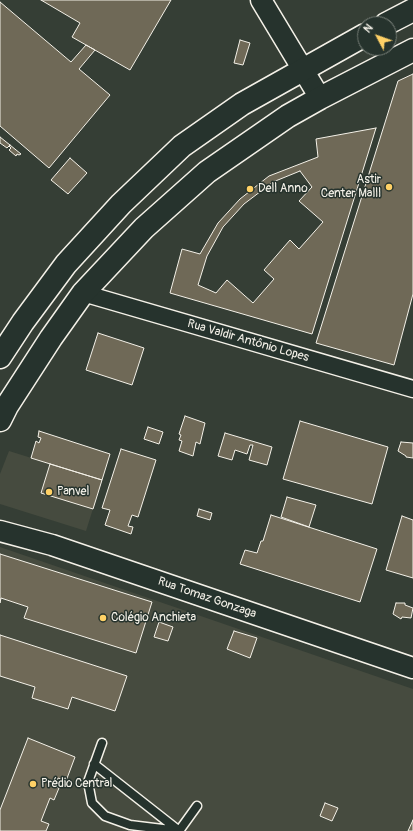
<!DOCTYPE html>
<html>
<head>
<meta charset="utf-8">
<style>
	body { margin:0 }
	#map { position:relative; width:413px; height:831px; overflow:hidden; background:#353e35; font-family:Pangolin,sans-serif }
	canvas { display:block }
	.north { position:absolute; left:357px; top:16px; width:40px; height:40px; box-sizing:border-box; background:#26332d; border:1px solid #787f78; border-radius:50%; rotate:311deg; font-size:11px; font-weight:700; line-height:16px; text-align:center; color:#f4f1e8 }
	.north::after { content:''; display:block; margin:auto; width:14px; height:18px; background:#ffd166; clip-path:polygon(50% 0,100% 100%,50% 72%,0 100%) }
</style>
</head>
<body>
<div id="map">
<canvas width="413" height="831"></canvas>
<div class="north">N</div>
</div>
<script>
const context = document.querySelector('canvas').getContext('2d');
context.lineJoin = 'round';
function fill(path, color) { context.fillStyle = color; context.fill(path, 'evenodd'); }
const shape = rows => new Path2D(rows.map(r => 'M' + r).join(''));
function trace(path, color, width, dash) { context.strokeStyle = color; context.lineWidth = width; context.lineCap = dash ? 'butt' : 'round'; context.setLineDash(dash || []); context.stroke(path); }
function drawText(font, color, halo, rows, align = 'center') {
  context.font = font + ' Pangolin,sans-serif'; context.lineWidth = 3; context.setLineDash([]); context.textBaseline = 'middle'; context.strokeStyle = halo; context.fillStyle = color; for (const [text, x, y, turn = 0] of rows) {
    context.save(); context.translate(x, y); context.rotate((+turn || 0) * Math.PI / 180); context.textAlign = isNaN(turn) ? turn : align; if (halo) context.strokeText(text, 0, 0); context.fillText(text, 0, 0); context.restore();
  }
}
fill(shape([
	[9,451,102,480,86,531,0,504,0,474],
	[0,547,413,689,413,831,0,831]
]), '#464b3f');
const building = shape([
	[41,0,171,0,130,70,72,37,80,23,41,0],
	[0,2,71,62,86,45,95,50,79,69,110,95,49,168,0,126,0,2],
	[240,40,250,43,243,65,234,63,240,40],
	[413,74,413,294,394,365,316,343,398,81,413,74],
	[376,128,312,334,170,293,182,249,200,254,218,223,240,199,269,176,318,157,316,139,376,128],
	[0,137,10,145,7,148,0,143,0,137],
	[10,145,21,154,19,155,17,154,16,156,9,150,11,148,9,146,10,145],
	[70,158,87,173,68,194,51,180,70,158],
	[300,171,312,187,299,201,323,222,299,249,290,240,264,270,274,279,253,303,227,280,216,293,198,285,207,256,223,227,244,204,273,182,300,171],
	[98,333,144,348,132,385,86,370,98,333],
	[185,416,205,423,200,444,196,442,193,456,179,451,182,441,179,440,181,435,179,434,185,416],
	[300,421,388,447,372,504,283,479,300,421],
	[148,427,163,432,159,444,144,439,148,427],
	[39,431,110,454,102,480,31,458,36,441,39,443,41,438,38,437,39,431],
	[225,433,272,447,267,465,249,460,253,445,250,445,247,454,235,450,232,460,218,456,225,433],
	[401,442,413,443,413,458,406,457,406,456,398,451,401,442],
	[121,449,156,460,138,517,132,515,128,526,133,527,131,534,105,525,110,510,102,508,121,449],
	[50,464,102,480,93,509,41,493,50,464],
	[287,497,316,505,309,527,281,517,287,497],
	[199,509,212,513,210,520,197,516,199,509],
	[271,515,377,549,360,602,240,564,245,550,257,553,261,541,263,541,271,515],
	[402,516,413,520,413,578,386,570,402,516],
	[0,554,152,602,136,653,24,618,28,607,1,598,0,603,0,554],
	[396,603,405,603,405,605,413,608,411,618,402,617,401,619,393,614,396,603],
	[159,622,173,627,168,641,154,637,159,622],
	[234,631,257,638,250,658,227,649,234,631],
	[0,635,127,676,115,711,72,697,68,709,32,698,35,687,0,676,0,635],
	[28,738,75,757,66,781,58,778,54,786,59,788,54,800,50,798,41,821,49,824,46,831,0,831,0,810,28,738],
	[325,803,338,808,332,821,320,816,325,803],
	[413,820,413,831,408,831,413,820]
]);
fill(building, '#6f6957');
trace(building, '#f4f1e8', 1);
const service = shape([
	[102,743,88,782,92,803,105,816,130,825,179,831],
	[94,764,178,830],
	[179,831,197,806]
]);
const minor = shape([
	[83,293,413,389]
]);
const tertiary = shape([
	[261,0,320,98],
	[0,531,52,545,413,668]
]);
const secondary = shape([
	[386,24,413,10],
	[0,357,23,322,66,264,121,204,182,146,242,104,365,35],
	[0,420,7,406,51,338,83,293,144,228,207,172,288,116,320,98,413,50]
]);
trace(service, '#f4f1e8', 11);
trace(minor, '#f4f1e8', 19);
trace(tertiary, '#f4f1e8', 23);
trace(secondary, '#f4f1e8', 25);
trace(service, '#26332d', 8);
trace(minor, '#26332d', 16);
trace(tertiary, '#26332d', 20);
trace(secondary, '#26332d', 22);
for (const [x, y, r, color] of [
	[389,187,4,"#ffd166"],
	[250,189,4,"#ffd166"],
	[49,492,4,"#ffd166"],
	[103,618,4,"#ffd166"],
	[33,784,4,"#ffd166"]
]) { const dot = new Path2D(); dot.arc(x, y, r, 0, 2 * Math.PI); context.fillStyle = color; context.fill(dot); trace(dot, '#26332d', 1.5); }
drawText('12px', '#f4f1e8', '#26332d', [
	["Astir",381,180,"right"],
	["Center Malll",381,194,"right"],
	["Dell Anno",258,189],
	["Panvel",57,492],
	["Colégio Anchieta",111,618],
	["Prédio Central",41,784]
], 'left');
drawText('12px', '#f4f1e8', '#26332d', [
	["Rua Valdir Antônio Lopes",248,341,16],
	["Rua Tomaz Gonzaga",207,598,19]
]);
</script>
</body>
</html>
